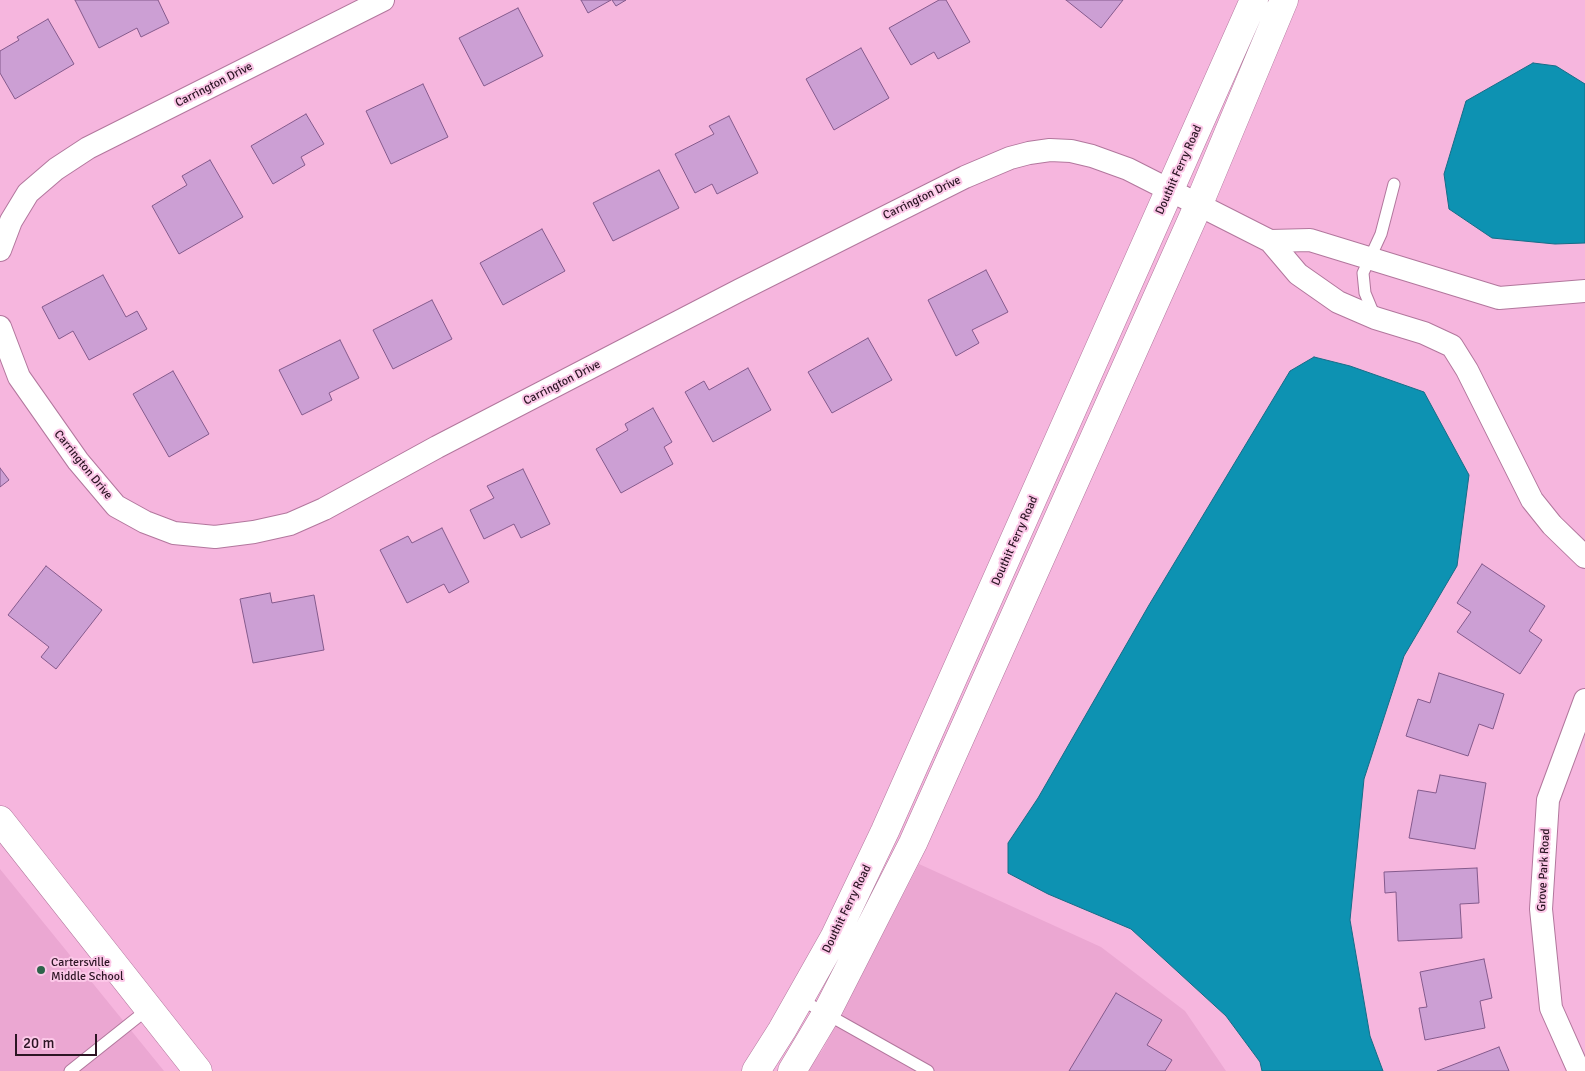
<!DOCTYPE html>
<html>
<head>
<meta charset="utf-8">
<style>
	body { margin:0 }
	#map { position:relative; width:1585px; height:1071px; overflow:hidden; background:#f6b6de; font-family:Signika,sans-serif }
	canvas { display:block }
	.scale { position:absolute; left:15px; top:1034px; width:82px; height:22px; box-sizing:border-box; border:2px solid #2c1524; border-top:0; padding-left:6px; font-size:15px; line-height:18px; white-space:nowrap; color:#2c1524; -webkit-text-stroke:4px #fcc8e8; paint-order:stroke }
</style>
</head>
<body>
<div id="map">
<canvas width="1585" height="1071"></canvas>
<div class="scale">20 m</div>
</div>
<script>
const context = document.querySelector('canvas').getContext('2d');
context.lineJoin = 'round';
function fill(path, color) { context.fillStyle = color; context.fill(path, 'evenodd'); }
const shape = rows => new Path2D(rows.map(r => 'M' + r).join(''));
function trace(path, color, width, dash) { context.strokeStyle = color; context.lineWidth = width; context.lineCap = dash ? 'butt' : 'round'; context.setLineDash(dash || []); context.stroke(path); }
function drawText(font, color, halo, rows, align = 'center') {
  context.font = font + ' Signika,sans-serif'; context.lineWidth = 4; context.setLineDash([]); context.textBaseline = 'middle'; context.strokeStyle = halo; context.fillStyle = color; for (const [text, x, y, turn = 0] of rows) {
    context.save(); context.translate(x, y); context.rotate((+turn || 0) * Math.PI / 180); context.textAlign = isNaN(turn) ? turn : align; if (halo) context.strokeText(text, 0, 0); context.fillText(text, 0, 0); context.restore();
  }
}
fill(shape([
	[919,864,1101,947,1185,1011,1226,1071,807,1071,823,1049],
	[0,869,164,1071,0,1071]
]), '#eba7d2');
const water = shape([
	[1533,63,1556,66,1585,84,1585,243,1555,244,1492,238,1449,209,1444,174,1466,101,1533,63],
	[1314,357,1350,366,1424,392,1469,475,1457,566,1404,656,1364,779,1350,920,1370,1036,1383,1071,1262,1071,1260,1062,1226,1016,1131,929,1048,894,1008,873,1008,843,1038,798,1149,605,1290,371,1314,357]
]);
fill(water, '#0d92b2');
trace(water, '#166c87', 1);
const building = shape([
	[75,0,158,0,169,23,141,37,137,28,99,48,75,0],
	[581,0,611,0,588,13,581,0],
	[612,0,626,0,616,6,612,0],
	[939,0,946,0,970,42,938,59,934,52,911,65,889,28,939,0],
	[1066,0,1123,0,1101,28,1066,0],
	[518,8,543,56,484,86,459,38,518,8],
	[48,19,74,64,15,99,0,73,0,51,19,40,17,37,48,19],
	[861,48,889,98,834,130,806,79,861,48],
	[423,84,448,137,391,164,366,111,423,84],
	[306,114,324,144,301,157,305,165,273,184,251,146,306,114],
	[729,116,758,173,717,194,712,184,695,193,675,154,714,134,709,126,729,116],
	[210,160,243,217,179,254,152,206,187,185,182,176,210,160],
	[659,170,679,208,613,241,593,203,659,170],
	[542,229,565,271,503,305,480,263,542,229],
	[986,270,1008,312,972,330,979,343,956,356,928,300,986,270],
	[103,275,126,317,137,311,147,329,89,360,73,331,59,339,42,307,103,275],
	[432,300,452,339,393,369,373,330,432,300],
	[868,338,892,380,832,413,808,372,868,338],
	[340,340,359,378,329,393,332,400,302,415,279,370,340,340],
	[748,368,771,410,713,442,685,392,704,381,709,390,748,368],
	[173,371,209,434,169,457,133,394,173,371],
	[653,408,672,442,664,447,673,464,621,493,596,449,628,430,625,424,653,408],
	[0,468,9,480,0,487,0,468],
	[523,469,550,524,521,538,514,524,484,539,470,510,494,498,487,486,523,469],
	[442,528,469,582,449,593,444,584,407,603,380,550,408,536,412,543,442,528],
	[1482,564,1545,606,1529,631,1542,640,1520,674,1457,632,1471,612,1457,603,1482,564],
	[46,566,102,610,56,669,41,657,49,647,8,615,46,566],
	[270,593,272,603,314,595,324,650,253,663,240,599,270,593],
	[1439,673,1504,694,1493,729,1479,724,1468,756,1406,736,1418,699,1430,703,1439,673],
	[1440,775,1486,783,1475,849,1409,838,1418,790,1436,793,1440,775],
	[1477,868,1479,903,1460,904,1462,938,1398,941,1396,892,1385,893,1384,872,1477,868],
	[1484,959,1492,998,1480,1001,1485,1028,1425,1040,1419,1008,1427,1007,1420,972,1484,959],
	[1116,993,1162,1020,1147,1045,1172,1060,1165,1071,1069,1071,1116,993],
	[1499,1047,1509,1071,1437,1071,1499,1047]
]);
fill(building, '#cc9fd4');
trace(building, '#845a8c', 1);
const service = shape([
	[1375,317,1365,293,1363,273,1381,234,1394,184],
	[800,999,928,1071],
	[70,1071,148,1009]
]);
const minor = shape([
	[1270,241,1310,240,1499,298,1585,291],
	[0,250,11,221,28,193,56,169,88,148,383,0],
	[0,327,19,377,78,461,116,506,145,522,174,533,215,537,254,532,290,524,324,509,437,447,740,290,965,177,1010,158,1029,153,1050,150,1071,151,1092,156,1128,169,1270,241,1298,274,1338,302,1375,318,1424,333,1452,346,1467,370,1532,500,1552,525,1585,557],
	[1579,1071,1551,1008,1541,909,1548,800,1585,700]
]);
const tertiary = shape([
	[0,820,198,1071],
	[756,1071,782,1030,834,938,885,831,1254,0],
	[792,1071,826,1014,913,843,1198,206,1284,0]
]);
trace(service, '#b2779d', 13);
trace(minor, '#b2779d', 24);
trace(tertiary, '#b2779d', 29);
trace(service, '#fff', 11);
trace(minor, '#fff', 22);
trace(tertiary, '#fff', 28);
for (const [x, y, r, color] of [
	[41,970,5,"#2d634a"]
]) { const dot = new Path2D(); dot.arc(x, y, r, 0, 2 * Math.PI); context.fillStyle = color; context.fill(dot); trace(dot, '#fcc8e8', 2); }
drawText('12px', '#2c1524', '#fcc8e8', [
	["Carrington Drive",214,85,-27],
	["Douthit Ferry Road",1179,170,-66],
	["Carrington Drive",922,198,-26],
	["Carrington Drive",562,383,-27],
	["Carrington Drive",83,465,51],
	["Douthit Ferry Road",1015,541,-66],
	["Grove Park Road",1544,870,-87],
	["Douthit Ferry Road",847,909,-64]
]);
drawText('12px', '#2c1524', '#fcc8e8', [
	["Cartersville",51,963],
	["Middle School",51,977]
], 'left');
</script>
</body>
</html>
